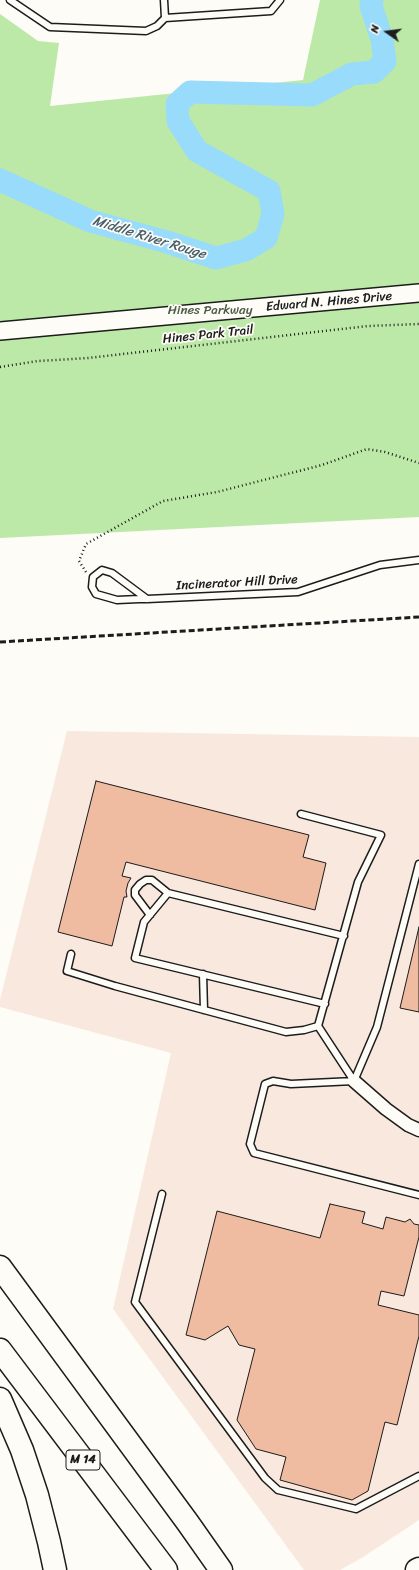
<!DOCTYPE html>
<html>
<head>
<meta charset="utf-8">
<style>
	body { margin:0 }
	#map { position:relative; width:419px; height:1570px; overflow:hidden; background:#fdfcf7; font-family:Sriracha,sans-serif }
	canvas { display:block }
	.north { position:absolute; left:367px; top:12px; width:40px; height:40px; -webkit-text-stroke:3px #fdfcf7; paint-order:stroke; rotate:284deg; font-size:11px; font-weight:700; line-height:16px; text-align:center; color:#1c1c1c }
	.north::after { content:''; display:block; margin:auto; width:14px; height:18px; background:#1c1c1c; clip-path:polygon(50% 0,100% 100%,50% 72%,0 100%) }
</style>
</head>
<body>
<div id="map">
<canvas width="419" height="1570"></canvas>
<div class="north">N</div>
</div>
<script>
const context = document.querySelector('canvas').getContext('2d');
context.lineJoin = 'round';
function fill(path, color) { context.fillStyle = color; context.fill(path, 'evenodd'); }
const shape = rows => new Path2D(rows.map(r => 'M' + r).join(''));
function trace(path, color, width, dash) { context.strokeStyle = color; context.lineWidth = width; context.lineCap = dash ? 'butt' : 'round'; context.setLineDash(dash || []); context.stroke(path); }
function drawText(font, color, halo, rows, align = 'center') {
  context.font = font + ' Sriracha,sans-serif'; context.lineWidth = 3.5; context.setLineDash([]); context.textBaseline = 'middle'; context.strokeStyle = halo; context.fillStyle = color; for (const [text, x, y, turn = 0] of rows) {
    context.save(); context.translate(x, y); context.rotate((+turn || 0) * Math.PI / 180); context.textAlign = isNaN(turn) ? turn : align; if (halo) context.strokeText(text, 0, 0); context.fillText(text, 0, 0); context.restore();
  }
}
fill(shape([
	[67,731,419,737,419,1520,363,1557,340,1570,304,1570,113,1309,171,1053,0,1007,0,1000]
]), '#f9e8dd');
fill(shape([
	[320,0,419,0,419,517,0,538,0,14,38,41,59,43,50,106,303,80]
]), '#bce9a7');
trace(shape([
	[0,180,90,221,167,242,216,258,246,250,266,238,273,214,269,191,197,151,178,121,177,104,190,92,312,95,352,74,374,72,385,61,382,39,371,6,372,0]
]), '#99dbfb', 23);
const building = shape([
	[96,781,309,835,303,857,326,863,315,910,126,862,122,876,131,878,128,883,126,891,127,897,124,897,112,946,58,932,96,781],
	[419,927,419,1012,400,1008,419,927],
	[330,1204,365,1212,362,1223,383,1229,386,1217,405,1222,410,1219,414,1224,419,1225,419,1237,404,1296,381,1291,378,1305,419,1315,419,1336,397,1425,385,1422,368,1491,352,1500,280,1480,286,1457,256,1449,237,1420,255,1349,239,1345,228,1326,205,1340,186,1335,217,1211,320,1238,330,1204]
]);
fill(building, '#efbba1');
trace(building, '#1c1c1c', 1);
const lane = shape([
	[10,0,50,27,146,31,157,26,165,18],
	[164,0,165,18,271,11,280,0],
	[147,599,112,573,102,570,93,577,92,587,96,594,117,600,139,599,147,599,298,592,380,565,419,560],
	[301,814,381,835,358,882,318,1026,354,1081],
	[168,893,144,922,135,958,325,1004],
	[150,915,135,895,135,890,140,884,146,880,152,880,168,893,344,936],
	[71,954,67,971,115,986,286,1032,304,1030,318,1026],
	[203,974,204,1010],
	[354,1081,291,1084,273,1081,265,1084,250,1144,254,1153,419,1195],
	[354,1081,377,1027,419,864],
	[162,1194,135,1302,265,1478,278,1490,356,1509,419,1476]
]);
const street = shape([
	[354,1081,386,1109,408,1125,419,1130]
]);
const secondary = shape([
	[0,331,419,293]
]);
const highway = shape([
	[0,1267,188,1523,221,1570],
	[0,1350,166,1570],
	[0,1399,22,1450,37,1495,49,1542,55,1570],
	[417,1570,419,1569]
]);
trace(lane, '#1c1c1c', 9);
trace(street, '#1c1c1c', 15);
trace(secondary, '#1c1c1c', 20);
trace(highway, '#1c1c1c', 25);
trace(shape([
	[0,367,38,361,88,358,368,326,419,324],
	[86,572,79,561,86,544,163,501,217,492,322,465,367,449,385,452,419,463]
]), '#1c1c1c', 2.5, [1, 3]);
trace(lane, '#fdfcf7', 6);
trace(street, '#fdfcf7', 12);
trace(secondary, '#fdfcf7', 17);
trace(highway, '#fdfcf7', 22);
trace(shape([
	[0,642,419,617]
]), '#1c1c1c', 3, [6, 3]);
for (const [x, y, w] of [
	[83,1460,34]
]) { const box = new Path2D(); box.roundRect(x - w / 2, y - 10, w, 20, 3); context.fillStyle = '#fdfcf7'; context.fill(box); trace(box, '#1c1c1c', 1); }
drawText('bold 12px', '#1c1c1c', null, [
	["M 14",83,1460]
]);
drawText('13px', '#1c1c1c', '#fdfcf7', [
	["Edward N. Hines Drive",329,302,-5],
	["Hines Park Trail",208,335,-6],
	["Incinerator Hill Drive",237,583,-3]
]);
drawText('13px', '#4c5a46', '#fdfcf7', [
	["Hines Parkway",210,311]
]);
drawText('italic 14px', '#485f6a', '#fdfcf7', [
	["Middle River Rouge",149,238,17]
]);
</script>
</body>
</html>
